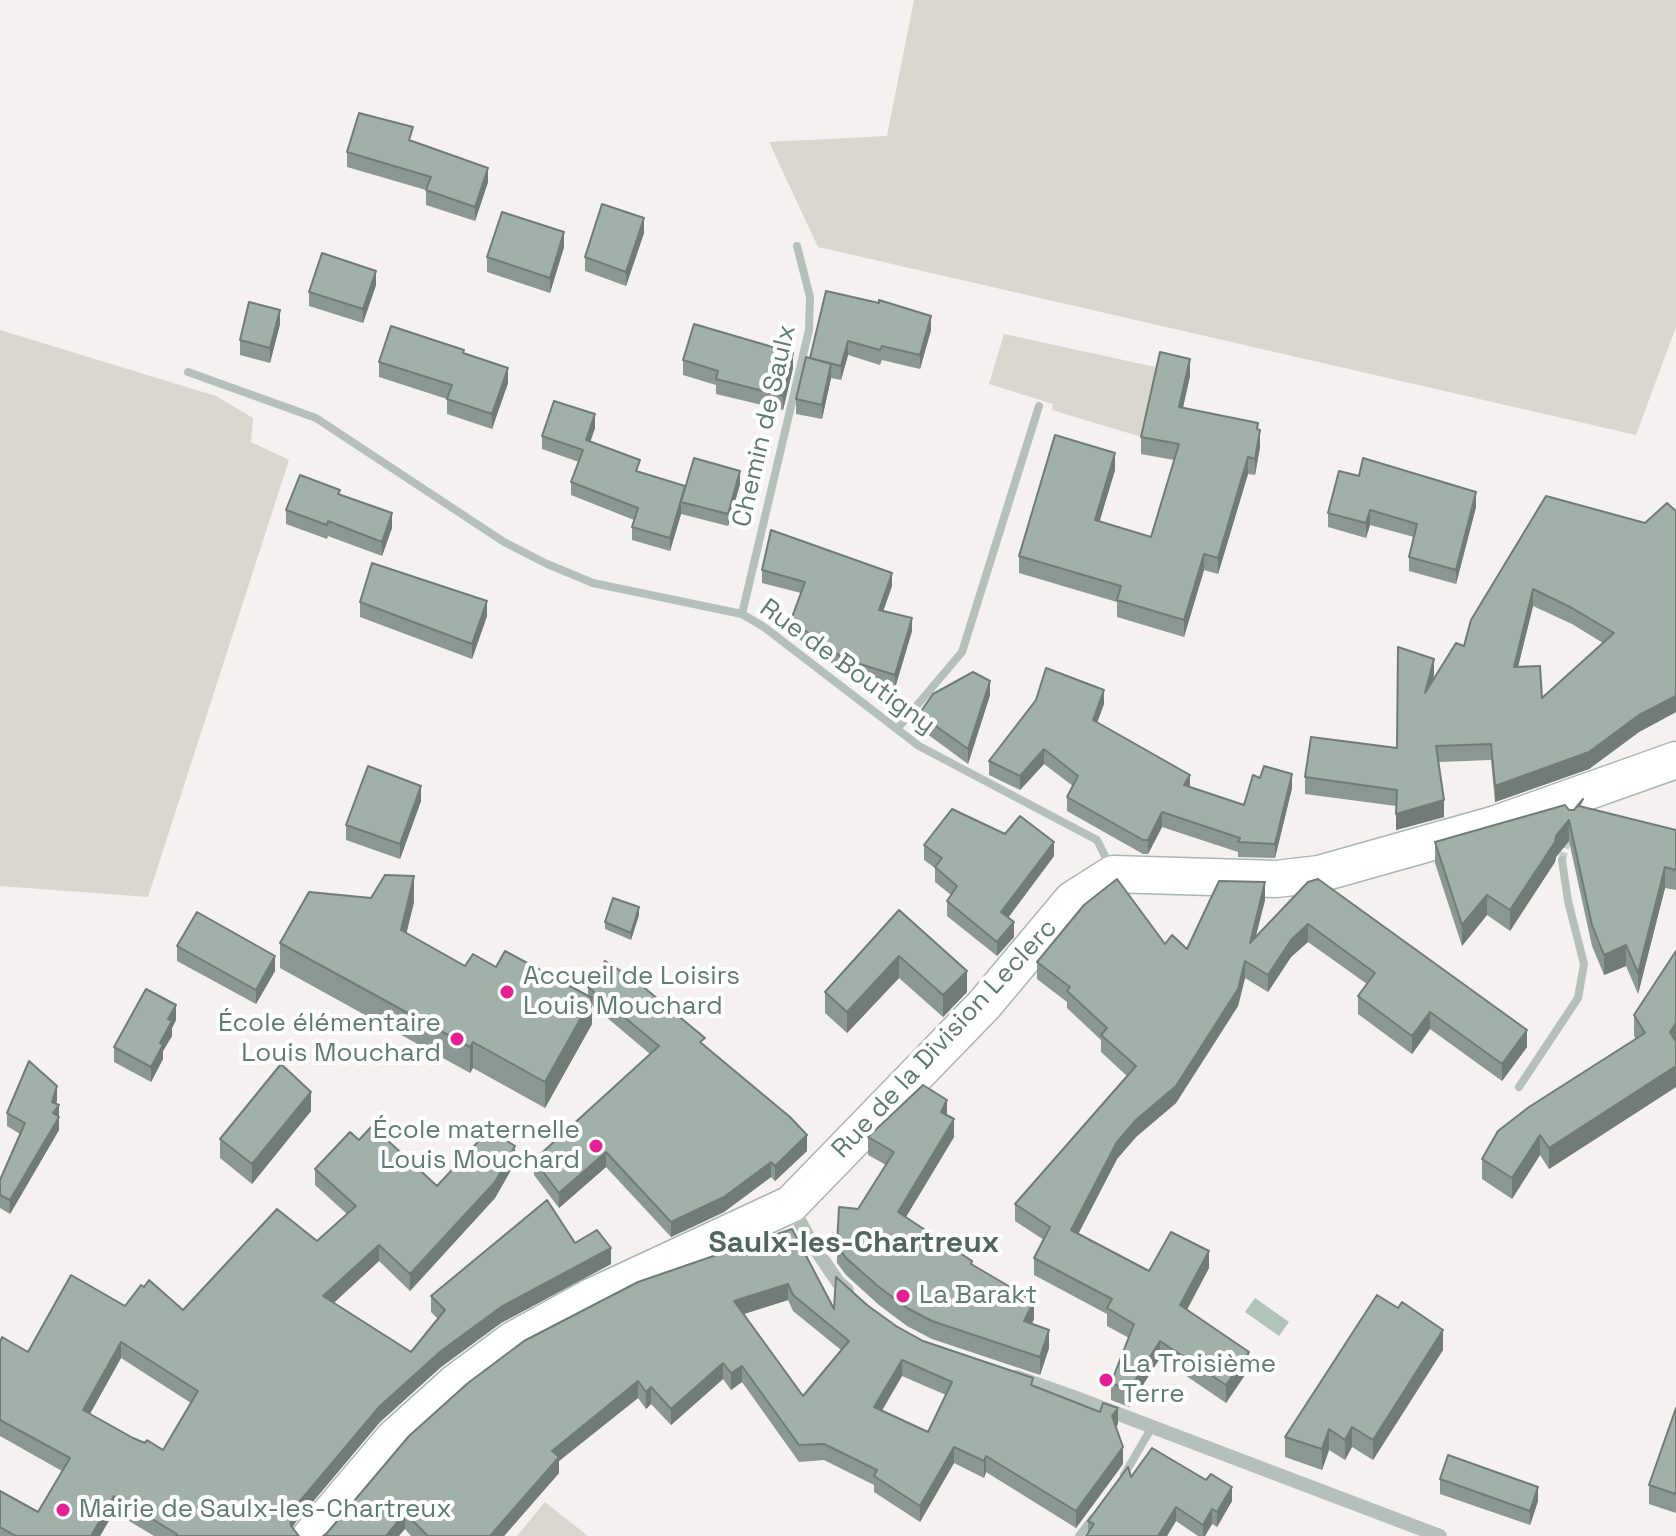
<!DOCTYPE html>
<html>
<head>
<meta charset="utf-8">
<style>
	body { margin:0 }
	canvas { display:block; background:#f4f1f0 }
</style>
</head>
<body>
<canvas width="1676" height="1536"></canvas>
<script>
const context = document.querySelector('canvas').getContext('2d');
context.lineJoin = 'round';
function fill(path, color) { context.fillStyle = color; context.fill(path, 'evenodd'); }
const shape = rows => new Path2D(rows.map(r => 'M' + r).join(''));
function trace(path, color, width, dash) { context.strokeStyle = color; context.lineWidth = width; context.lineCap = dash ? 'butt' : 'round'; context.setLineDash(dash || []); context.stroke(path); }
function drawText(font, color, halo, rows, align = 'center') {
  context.font = font + ' "Space Grotesk",sans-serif'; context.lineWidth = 8; context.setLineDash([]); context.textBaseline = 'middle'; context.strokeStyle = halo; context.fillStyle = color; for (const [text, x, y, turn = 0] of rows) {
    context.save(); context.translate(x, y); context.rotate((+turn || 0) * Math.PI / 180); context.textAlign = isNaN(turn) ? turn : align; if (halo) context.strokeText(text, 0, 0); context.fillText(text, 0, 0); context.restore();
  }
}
fill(shape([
	[914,0,1676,0,1676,327,1636,435,818,247,769,142,887,136],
	[0,330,216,396,253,418,251,442,289,460,148,897,0,886],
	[1004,334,1160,368,1145,438,1052,410,1053,404,989,384],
	[545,1502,588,1536,517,1536]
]), '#d9d7cf');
fill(shape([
	[1255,1298,1289,1322,1279,1336,1245,1312]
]), '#b1c4ba');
trace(shape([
	[1562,860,1568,836]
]), '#c7ceca', 8, [8, 4]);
const secondary = shape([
	[311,1536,394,1438,455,1383,513,1340,591,1297,791,1204,984,1005,1072,900,1113,874,1276,879,1319,874,1496,824,1676,760]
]);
trace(secondary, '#aab6b2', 39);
trace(shape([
	[188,372,316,418,504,542,547,564,593,583,742,614,764,627,919,746,1097,840,1110,866],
	[742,614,809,330,810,297,797,246],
	[897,729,962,652,1039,406],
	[1519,1087,1578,998,1584,964,1568,901,1562,860],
	[1124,1475,1152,1427],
	[1079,1536,1093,1518]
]), '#b5bfbb', 8);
trace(shape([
	[791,1205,812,1244,838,1282,847,1290],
	[1017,1377,1071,1396,1440,1536]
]), '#b5bfbb', 14);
trace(secondary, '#fff', 36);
fill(shape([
	[413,141,488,182,475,221,426,205,426,190,347,167,347,152],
	[644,233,626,286,585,271,585,257],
	[564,247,550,293,487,272,487,257],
	[376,285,363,323,309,306,309,292],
	[826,291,931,330,920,369,882,360,880,365,848,355,841,380,831,378,822,419,796,414,796,399,811,358],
	[280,324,270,363,240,355,240,340],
	[464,354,508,383,492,429,447,414,447,399,379,377,379,362],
	[683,360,793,368,783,410,716,394,716,385,683,375],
	[1190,376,1183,408,1258,430,1260,447,1255,475,1248,474,1218,574,1204,570,1184,637,1117,617,1117,602,1019,573,1019,556,1115,470,1099,521,1151,537,1174,460,1141,454,1141,437],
	[595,428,590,442,640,472,685,486,740,484,728,526,681,514,670,551,632,540,632,527,634,520,571,495,571,482,579,462,542,449,542,436],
	[1359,476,1476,507,1456,584,1409,571,1409,557,1414,537,1370,525,1366,538,1328,527,1328,513],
	[340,494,392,528,382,556,328,536,327,539,286,524,286,510],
	[1675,511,1676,712,1639,732,1589,769,1495,802,1491,760,1438,762,1444,817,1396,830,1396,806,1305,794,1305,777,1397,748,1434,675,1432,682,1464,646,1471,620,1645,523],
	[1533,606,1572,624,1603,643,1542,698,1518,667],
	[762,570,892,586,883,611,912,631,895,688,844,672,791,633,791,620,801,593,762,583],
	[360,602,487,616,472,659,360,617],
	[990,695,968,764,919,728,919,714],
	[1104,704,1097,722,1190,787,1244,805,1292,788,1275,858,1238,857,1238,852,1162,827,1148,854,1143,854,1067,811,1067,797,1073,786,1044,764,1020,790,989,775,989,761],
	[421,801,400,859,346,840,346,825],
	[1583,807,1676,830,1676,890,1665,888,1638,994,1626,966,1604,975,1592,946,1569,841,1556,857,1555,862,1510,931,1487,915,1462,946,1435,863,1435,842,1574,810],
	[1005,834,1054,856,1008,918,1014,937,997,956,947,916,947,901,951,895,935,882,935,868,924,860,924,845],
	[1308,882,1527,1047,1502,1081,1430,1029,1412,1054,1358,1014,1358,996,1367,984,1308,942,1291,957,1268,992,1245,978,1238,1006,1176,1103,1136,1137,1117,1159,1078,1234,1149,1271,1209,1268,1187,1310,1249,1369,1226,1403,1160,1358,1129,1407,1111,1400,1111,1383,1129,1338,1107,1326,1107,1314,1034,1275,1034,1258,1044,1240,1015,1221,1015,1204,1127,1076,1101,1052,1101,1040,1067,1008,1067,1002,1037,979,1037,962,1165,944,1187,949,1265,900,1255,937],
	[414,902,406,933,465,966,496,967,588,996,588,987,705,1046,807,1151,775,1181,771,1177,724,1212,671,1237,606,1167,559,1208,534,1175,534,1160,650,1054,592,1005,592,1024,545,1108,473,1068,470,1073,280,968,280,943],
	[899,910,967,992,943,1017,899,978,847,1033,825,1013,825,992],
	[639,915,631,940,605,929,605,922],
	[177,946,275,971,256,1004,177,961],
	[1676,951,1676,1087,1549,1169,1540,1155,1512,1199,1482,1179,1482,1159,1636,1039,1634,1036,1634,1015],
	[176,1020,172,1028,172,1036,163,1051,163,1059,151,1082,114,1062,114,1047],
	[57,1100,56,1104,59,1105,59,1130,10,1214,0,1208,0,1180,20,1134,7,1126,7,1113],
	[311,1111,252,1184,220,1158,220,1139],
	[947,1115,954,1137,906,1217,972,1265,1034,1319,1032,1324,1049,1348,1040,1375,932,1339,907,1326,879,1305,846,1275,837,1263,837,1245,886,1165,868,1155,868,1137],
	[359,1140,437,1186,515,1163,495,1198,410,1291,379,1261,333,1303,411,1352,438,1319,431,1312,431,1296,575,1243,611,1264,501,1323,441,1367,380,1422,295,1523,292,1528,299,1536,154,1536,114,1512,100,1536,0,1536,0,1491,38,1512,62,1471,0,1436,0,1342,28,1352,125,1306,183,1310,317,1241,347,1214,315,1185,315,1169],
	[121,1358,191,1403,163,1450,133,1438,90,1414],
	[792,1229,834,1309,867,1305,896,1326,923,1341,1033,1386,1118,1424,1116,1427,1123,1464,1076,1528,986,1472,984,1478,954,1463,920,1522,874,1492,874,1485,824,1460,799,1462,742,1382,731,1390,723,1379,671,1425,651,1404,646,1409,638,1398,559,1461,559,1473,504,1536,411,1536,405,1529,323,1536],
	[788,1300,793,1311,841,1350,803,1396,744,1314],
	[902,1376,946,1395,928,1432,882,1411],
	[1443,1350,1373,1460,1352,1447,1345,1460,1329,1450,1322,1470,1285,1457,1285,1437],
	[1676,1408,1676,1513,1649,1504,1649,1485],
	[1131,1477,1232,1501,1217,1527,1212,1524,1205,1536,1198,1536,1176,1521,1167,1536,1086,1536,1088,1533,1088,1521],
	[1440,1479,1538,1501,1530,1525,1440,1494]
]), '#8b9792');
fill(shape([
	[488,168,488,182,475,221,475,207],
	[644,218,644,233,626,286,626,272],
	[564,232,564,247,550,293,550,278],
	[376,271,376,285,363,323,363,309],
	[280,310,280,324,270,363,270,348],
	[931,316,931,330,920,369,920,355],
	[848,341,848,355,841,380,841,366],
	[793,353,793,368,783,410,783,396],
	[1190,359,1190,376,1179,424,1179,407],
	[831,364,831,378,822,419,822,405],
	[508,368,508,383,492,429,492,414],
	[595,414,595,428,586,454,586,440],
	[1258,423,1258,439,1260,430,1260,447,1255,475,1255,459],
	[1115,453,1115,470,1095,537,1095,520],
	[1248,457,1248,474,1218,574,1218,558],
	[740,471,740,484,728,526,728,514],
	[685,486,681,502,681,514,670,551,670,538],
	[1476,492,1476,507,1456,584,1456,570],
	[1370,510,1370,525,1366,538,1366,523],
	[392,513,392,528,382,556,382,542],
	[1204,554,1204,570,1184,637,1184,620],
	[892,573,892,586,879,623,879,610],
	[1533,589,1533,606,1514,683,1514,667],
	[487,601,487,616,472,659,472,644],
	[912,618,912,631,895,688,895,675],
	[1434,659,1434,675,1425,709,1425,693],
	[990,681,990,695,968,764,968,749],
	[1104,690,1104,704,1093,734,1093,720],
	[1676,696,1676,712,1639,732,1589,769,1495,802,1495,786],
	[1044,749,1044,764,1020,790,1020,776],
	[1292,774,1292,788,1275,858,1275,844],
	[1190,775,1190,789,1184,785],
	[421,786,421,801,400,859,400,844],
	[1444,800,1444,817,1396,830,1396,814],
	[1162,812,1162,827,1148,854,1148,840],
	[1569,820,1569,841,1556,857,1555,862,1510,931,1510,910,1556,836],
	[1054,842,1054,856,1001,927,1001,912],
	[1665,867,1665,888,1638,994,1638,973],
	[414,876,414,902,401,956,401,930],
	[1265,882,1265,900,1250,960,1250,943],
	[1487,895,1487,915,1462,946,1462,925],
	[639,907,639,915,631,940,631,933],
	[1014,922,1014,937,997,956,997,942],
	[1308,924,1308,942,1291,957,1268,992,1268,975,1291,940],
	[1626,945,1626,966,1604,975,1604,955],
	[275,956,275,971,256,1004,256,990],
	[899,956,899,978,847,1033,847,1012],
	[1245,961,1245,978,1238,1006,1176,1103,1136,1137,1117,1159,1071,1248,1071,1230,1117,1142],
	[967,971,967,992,943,1017,943,995],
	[592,998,592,1024,545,1108,545,1082],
	[176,1005,176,1020,172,1028,172,1036,163,1051,163,1059,151,1082,151,1067,168,1019],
	[1430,1012,1430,1029,1412,1054,1412,1036],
	[1676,1023,1676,1043,1670,1032],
	[1527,1030,1527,1047,1502,1081,1502,1064],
	[473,1042,473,1068,470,1073,470,1047],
	[1676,1066,1676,1087,1549,1169,1549,1148],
	[57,1086,57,1100,52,1115,52,1102],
	[311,1092,311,1111,252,1184,252,1164],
	[947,1100,947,1118,941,1112],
	[59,1105,59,1130,10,1214,10,1200],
	[954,1119,954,1137,898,1230,898,1212],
	[807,1135,807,1151,775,1181,775,1166],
	[1540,1135,1540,1155,1512,1199,1512,1178],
	[515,1146,515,1163,495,1198,410,1291,410,1274],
	[606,1152,606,1167,559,1208,559,1193],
	[771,1162,771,1177,724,1212,671,1237,671,1222],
	[379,1245,379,1261,323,1313,323,1296],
	[611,1248,611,1264,501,1323,441,1367,380,1422,295,1523,290,1533,290,1517,295,1507,380,1406,441,1351,501,1307],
	[1209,1251,1209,1268,1180,1322,1180,1305],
	[788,1284,788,1300,734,1317,734,1301],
	[1034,1301,1034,1319,1024,1339,1024,1321],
	[1049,1330,1049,1348,1040,1375,1040,1357],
	[1443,1330,1443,1350,1373,1460,1373,1440],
	[1160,1341,1160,1358,1129,1407,1129,1390],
	[121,1342,121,1358,83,1426,83,1410],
	[1249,1352,1249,1369,1226,1403,1226,1385],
	[902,1360,902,1376,874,1423,874,1407],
	[723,1363,723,1379,671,1425,671,1409],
	[742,1366,742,1382,731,1390,731,1373],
	[638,1381,638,1398,559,1461,559,1473,504,1536,490,1536,552,1451],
	[651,1387,651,1404,646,1409,646,1392],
	[1118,1408,1118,1424,1112,1433,1112,1416],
	[1352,1427,1352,1447,1345,1460,1345,1440],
	[1329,1429,1329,1450,1322,1470,1322,1449],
	[954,1447,954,1463,920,1522,920,1506],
	[1123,1447,1123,1464,1076,1528,1076,1511],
	[986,1456,986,1472,984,1478,984,1461],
	[1232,1487,1232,1501,1217,1527,1217,1512],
	[1538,1487,1538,1501,1530,1525,1530,1511],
	[114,1496,114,1512,100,1536,91,1536],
	[1176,1507,1176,1521,1167,1536,1158,1536],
	[1212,1509,1212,1524,1205,1536,1203,1536,1203,1525],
	[405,1513,405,1529,399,1536,386,1536]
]), '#717b77');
const building = shape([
	[359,113,413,127,409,140,488,168,475,207,426,190,431,177,347,152,359,113],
	[602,204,644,218,626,272,585,257,602,204],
	[502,212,564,232,550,278,487,257,502,212],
	[322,253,376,271,363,309,309,292,322,253],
	[826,291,879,303,879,300,931,316,920,355,882,346,880,350,848,341,841,366,810,358,826,291],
	[249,302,280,310,270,348,240,340,249,302],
	[694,324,793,353,783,396,716,379,718,371,683,360,694,324],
	[391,326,464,350,463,353,508,368,492,414,447,399,452,385,379,362,391,326],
	[1160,352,1190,359,1179,407,1258,423,1257,429,1260,430,1255,459,1248,457,1218,558,1204,554,1184,620,1117,600,1121,586,1019,556,1055,435,1115,453,1095,520,1151,537,1179,444,1141,437,1160,352],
	[806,357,831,364,822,405,796,399,806,357],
	[554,401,595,414,586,440,640,460,636,471,685,486,670,538,632,527,638,508,571,482,583,450,542,436,554,401],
	[694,458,740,471,728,514,681,502,694,458],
	[1363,458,1476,492,1456,570,1409,557,1417,524,1370,510,1366,523,1328,513,1339,471,1359,476,1363,458],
	[300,475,340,490,338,494,392,513,382,542,328,521,327,525,286,510,300,475],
	[1546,496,1645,523,1667,503,1676,511,1676,696,1639,715,1589,752,1495,786,1491,744,1436,746,1444,800,1396,814,1397,790,1305,777,1311,737,1397,748,1398,647,1434,659,1425,693,1456,643,1464,646,1471,620,1546,496],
	[1533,589,1572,608,1614,633,1542,698,1540,666,1514,667,1533,589],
	[771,530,892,573,879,610,912,618,895,675,844,659,791,620,805,582,762,570,771,530],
	[372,563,487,601,472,644,360,602,372,563],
	[1046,668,1104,690,1093,720,1190,775,1184,785,1244,805,1253,775,1260,778,1264,766,1292,774,1275,844,1238,842,1240,838,1162,812,1148,840,1143,840,1067,797,1078,776,1044,749,1020,776,989,761,1036,700,1046,668],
	[973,672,990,681,968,749,919,714,933,694,973,672],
	[368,766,421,786,400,844,346,825,368,766],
	[1583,799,1579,806,1676,830,1676,870,1665,867,1638,973,1626,945,1604,955,1592,925,1569,820,1556,836,1555,842,1510,910,1487,895,1462,925,1435,842,1565,805,1569,810,1574,810,1583,799],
	[952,809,1005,834,1020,816,1054,842,1001,912,1014,922,997,942,947,901,957,886,935,867,942,858,924,845,952,809],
	[385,875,414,876,401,930,465,966,473,954,496,967,505,951,592,998,545,1082,473,1042,470,1047,280,943,309,892,371,898,385,875],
	[1117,879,1165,944,1172,935,1187,949,1219,881,1265,882,1250,943,1308,882,1318,879,1527,1030,1502,1064,1430,1012,1412,1036,1358,996,1375,973,1308,924,1291,940,1268,975,1245,961,1238,989,1176,1086,1136,1120,1117,1142,1071,1230,1149,1271,1171,1232,1209,1251,1180,1305,1249,1352,1226,1385,1160,1341,1129,1390,1111,1383,1134,1324,1107,1308,1112,1299,1034,1258,1050,1227,1015,1204,1136,1066,1101,1035,1107,1028,1067,991,1070,987,1037,962,1084,905,1117,879],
	[613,898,639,907,631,933,605,922,613,898],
	[899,910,967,971,943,995,899,956,847,1012,825,992,899,910],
	[197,912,275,956,256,990,177,946,197,912],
	[1676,951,1676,1023,1670,1032,1676,1042,1676,1066,1549,1148,1540,1135,1512,1178,1482,1159,1498,1131,1529,1107,1645,1033,1634,1015,1676,951],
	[605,961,635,980,705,1038,700,1042,790,1117,807,1135,775,1166,771,1162,724,1197,671,1222,606,1152,559,1193,534,1160,659,1046,588,987,605,961],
	[146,989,176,1005,168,1019,172,1021,160,1043,163,1045,151,1067,114,1047,146,989],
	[29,1061,57,1086,52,1102,59,1105,53,1113,59,1117,10,1200,0,1195,0,1180,25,1123,7,1113,29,1061],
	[281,1064,311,1092,252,1164,220,1139,281,1064],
	[923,1085,947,1100,941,1112,954,1119,898,1212,972,1261,971,1264,1034,1301,1024,1321,1049,1330,1040,1357,932,1321,907,1308,879,1287,846,1258,837,1245,839,1207,858,1209,894,1152,868,1137,923,1085],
	[372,1126,437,1186,489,1130,515,1146,495,1182,410,1274,379,1245,323,1296,411,1352,445,1310,431,1296,547,1200,575,1243,597,1230,611,1248,501,1307,441,1351,380,1406,295,1507,290,1517,291,1526,299,1536,176,1536,177,1534,114,1496,91,1536,16,1536,0,1527,0,1491,38,1512,70,1458,0,1420,0,1342,2,1337,28,1352,71,1275,125,1306,141,1285,144,1287,149,1280,183,1310,277,1209,317,1241,356,1206,315,1169,350,1132,359,1140,372,1126],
	[121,1342,198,1391,163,1450,147,1440,145,1443,133,1438,83,1410,121,1342],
	[792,1229,834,1309,836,1277,867,1305,896,1326,923,1341,1033,1378,1031,1385,1100,1412,1103,1403,1118,1408,1112,1416,1123,1447,1076,1511,986,1456,984,1461,954,1447,920,1506,874,1476,877,1470,824,1444,799,1445,742,1366,731,1373,723,1363,671,1409,651,1387,646,1392,638,1381,552,1451,559,1457,490,1536,428,1536,405,1513,386,1536,323,1536,327,1533,409,1436,468,1383,524,1341,638,1282,792,1229],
	[788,1284,793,1295,849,1341,803,1396,734,1301,788,1284],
	[902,1360,952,1382,928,1432,874,1407,902,1360],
	[1377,1295,1398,1308,1402,1302,1443,1330,1373,1440,1352,1427,1345,1440,1329,1429,1322,1449,1285,1437,1377,1295],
	[1676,1408,1676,1494,1649,1485,1676,1408],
	[1152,1448,1206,1480,1211,1474,1232,1487,1217,1512,1212,1509,1203,1525,1176,1507,1158,1536,1086,1536,1094,1524,1088,1521,1128,1467,1131,1477,1152,1448],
	[1448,1455,1538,1487,1530,1511,1440,1479,1448,1455]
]);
fill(building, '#a2b0aa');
trace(building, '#717b77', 2);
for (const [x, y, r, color] of [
	[507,992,8,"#e51f94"],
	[457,1039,8,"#e51f94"],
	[596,1146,8,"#e51f94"],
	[903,1296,8,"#e51f94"],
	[1106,1380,8,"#e51f94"],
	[63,1510,8,"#e51f94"]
]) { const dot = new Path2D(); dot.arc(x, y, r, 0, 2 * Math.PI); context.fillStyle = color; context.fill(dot); trace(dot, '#fff', 3); }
drawText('26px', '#5f7c71', '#fff', [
	["Chemin de Saulx",765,426,-77],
	["Rue de Boutigny",847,667,36],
	["Rue de la Division Leclerc",945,1039,-47]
]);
drawText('26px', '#5f7c71', '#fff', [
	["Accueil de Loisirs",523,977],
	["Louis Mouchard",523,1007],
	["École élémentaire",441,1024,"right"],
	["Louis Mouchard",441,1054,"right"],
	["École maternelle",580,1131,"right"],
	["Louis Mouchard",580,1161,"right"],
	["La Barakt",919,1296],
	["La Troisième",1122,1365],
	["Terre",1122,1395],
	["Mairie de Saulx-les-Chartreux",79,1510]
], 'left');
drawText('bold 30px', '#51675e', '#fff', [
	["Saulx-les-Chartreux",854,1244]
]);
</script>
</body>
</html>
